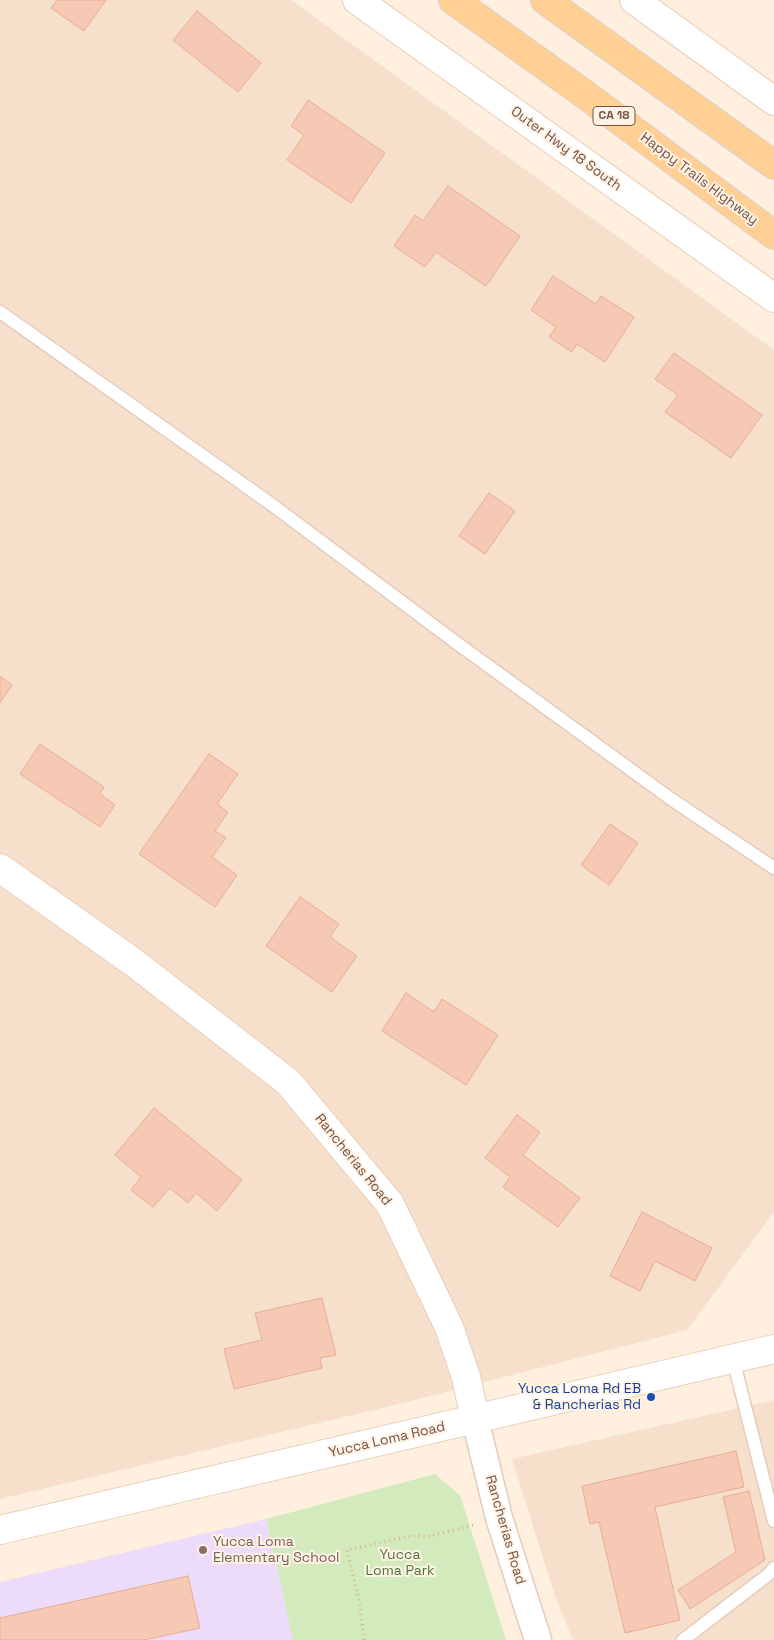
<!DOCTYPE html>
<html>
<head>
<meta charset="utf-8">
<style>
	body { margin:0 }
	canvas { display:block; background:#feefde }
</style>
</head>
<body>
<canvas width="774" height="1640"></canvas>
<script>
const context = document.querySelector('canvas').getContext('2d');
context.lineJoin = 'round';
function fill(path, color) { context.fillStyle = color; context.fill(path, 'evenodd'); }
const shape = rows => new Path2D(rows.map(r => 'M' + r).join(''));
function trace(path, color, width, dash) { context.strokeStyle = color; context.lineWidth = width; context.lineCap = dash ? 'butt' : 'round'; context.setLineDash(dash || []); context.stroke(path); }
function drawText(font, color, halo, rows, align = 'center') {
  context.font = font + ' "Space Grotesk",sans-serif'; context.lineWidth = 4; context.setLineDash([]); context.textBaseline = 'middle'; context.strokeStyle = halo; context.fillStyle = color; for (const [text, x, y, turn = 0] of rows) {
    context.save(); context.translate(x, y); context.rotate((+turn || 0) * Math.PI / 180); context.textAlign = isNaN(turn) ? turn : align; if (halo) context.strokeText(text, 0, 0); context.fillText(text, 0, 0); context.restore();
  }
}
fill(shape([
	[0,0,291,0,774,350,774,1212,687,1330,399,1404,0,1499],
	[774,1400,774,1640,573,1640,556,1599,512,1459]
]), '#f6e0cc');
fill(shape([
	[266,1519,293,1640,0,1640,0,1582]
]), '#ecdbf9');
fill(shape([
	[435,1474,460,1495,506,1640,293,1640,266,1519]
]), '#d3ebbc');
const building = shape([
	[57,0,106,0,84,31,51,8,57,0],
	[197,11,261,63,238,92,173,40,197,11],
	[308,100,385,153,351,203,287,160,304,135,291,126,308,100],
	[448,186,520,236,486,286,436,252,425,267,394,246,415,215,423,221,448,186],
	[553,276,596,304,601,296,634,317,605,362,577,344,572,352,549,337,556,327,531,310,553,276],
	[674,353,762,415,731,458,665,412,678,395,655,379,674,353],
	[489,493,515,511,485,554,459,536,489,493],
	[0,676,12,685,0,703,0,676],
	[40,744,104,787,100,794,115,805,100,827,20,774,40,744],
	[209,754,238,774,217,804,228,812,215,831,226,838,212,857,237,875,215,907,139,854,209,754],
	[610,824,638,843,609,885,581,865,610,824],
	[300,897,339,924,330,937,357,956,332,992,266,946,300,897],
	[406,993,434,1012,442,999,498,1035,466,1085,382,1031,406,993],
	[154,1108,242,1180,217,1211,196,1193,188,1203,170,1188,153,1207,131,1190,141,1177,115,1155,154,1108],
	[517,1115,540,1132,523,1155,580,1198,558,1227,503,1187,510,1177,485,1158,517,1115],
	[642,1212,712,1248,695,1281,655,1261,640,1291,610,1276,642,1212],
	[322,1298,336,1355,320,1358,322,1368,234,1389,224,1349,262,1340,255,1313,322,1298],
	[736,1451,744,1487,655,1507,680,1620,625,1633,599,1522,590,1524,582,1486,736,1451],
	[749,1491,765,1560,690,1609,678,1590,736,1552,723,1497,749,1491],
	[188,1576,200,1628,144,1640,0,1640,0,1618,188,1576]
]);
fill(building, '#f5c9b4');
trace(building, '#e8ad93', 1);
const lane = shape([
	[0,312,271,504,454,641,671,799,774,868],
	[733,1359,774,1521],
	[683,1640,769,1574,774,1568]
]);
const street = shape([
	[475,1419,499,1518,538,1640]
]);
const secondary = shape([
	[357,0,774,298],
	[634,0,774,101],
	[0,868,133,962,288,1082,390,1204,449,1327,466,1377,475,1419],
	[0,1530,774,1349]
]);
const primary = shape([
	[453,0,583,93,774,235],
	[545,0,774,165]
]);
trace(lane, '#e4ccbd', 15);
trace(street, '#e4ccbd', 29);
trace(secondary, '#e9ccb9', 30);
trace(primary, '#dbd2cf', 30);
trace(shape([
	[364,1640,359,1600,347,1550,416,1535,426,1537,474,1525]
]), '#d9ac98', 3, [1, 4]);
trace(lane, '#fff', 12);
trace(street, '#fff', 26);
trace(secondary, '#fff', 28);
trace(primary, '#ffcf93', 28);
for (const [x, y, r, color] of [
	[651,1397,5,"#1a4fb4"],
	[203,1550,5,"#8d6e63"]
]) { const dot = new Path2D(); dot.arc(x, y, r, 0, 2 * Math.PI); context.fillStyle = color; context.fill(dot); trace(dot, '#fff3e5', 2); }
for (const [x, y, w] of [
	[614,116,42]
]) { const box = new Path2D(); box.roundRect(x - w / 2, y - 9.5, w, 19, 4); context.fillStyle = '#fff3e5'; context.fill(box); trace(box, '#755245', 1); }
drawText('bold 12px', '#755245', null, [
	["CA 18",614,116]
]);
drawText('14px', '#755245', '#fff3e5', [
	["Outer Hwy 18 South",566,149,36],
	["Happy Trails Highway",699,179,37],
	["Rancherias Road",353,1160,51],
	["Yucca Loma Road",387,1440,-13],
	["Rancherias Road",505,1530,74]
]);
drawText('14px', '#164399', '#fff3e5', [
	["Yucca Loma Rd EB",641,1389],
	["& Rancherias Rd",641,1405]
], 'right');
drawText('14px', '#785e54', '#fff3e5', [
	["Yucca Loma",213,1542],
	["Elementary School",213,1558]
], 'left');
drawText('14px', '#50753a', '#fff3e5', [
	["Yucca",400,1555],
	["Loma Park",400,1571]
]);
</script>
</body>
</html>
